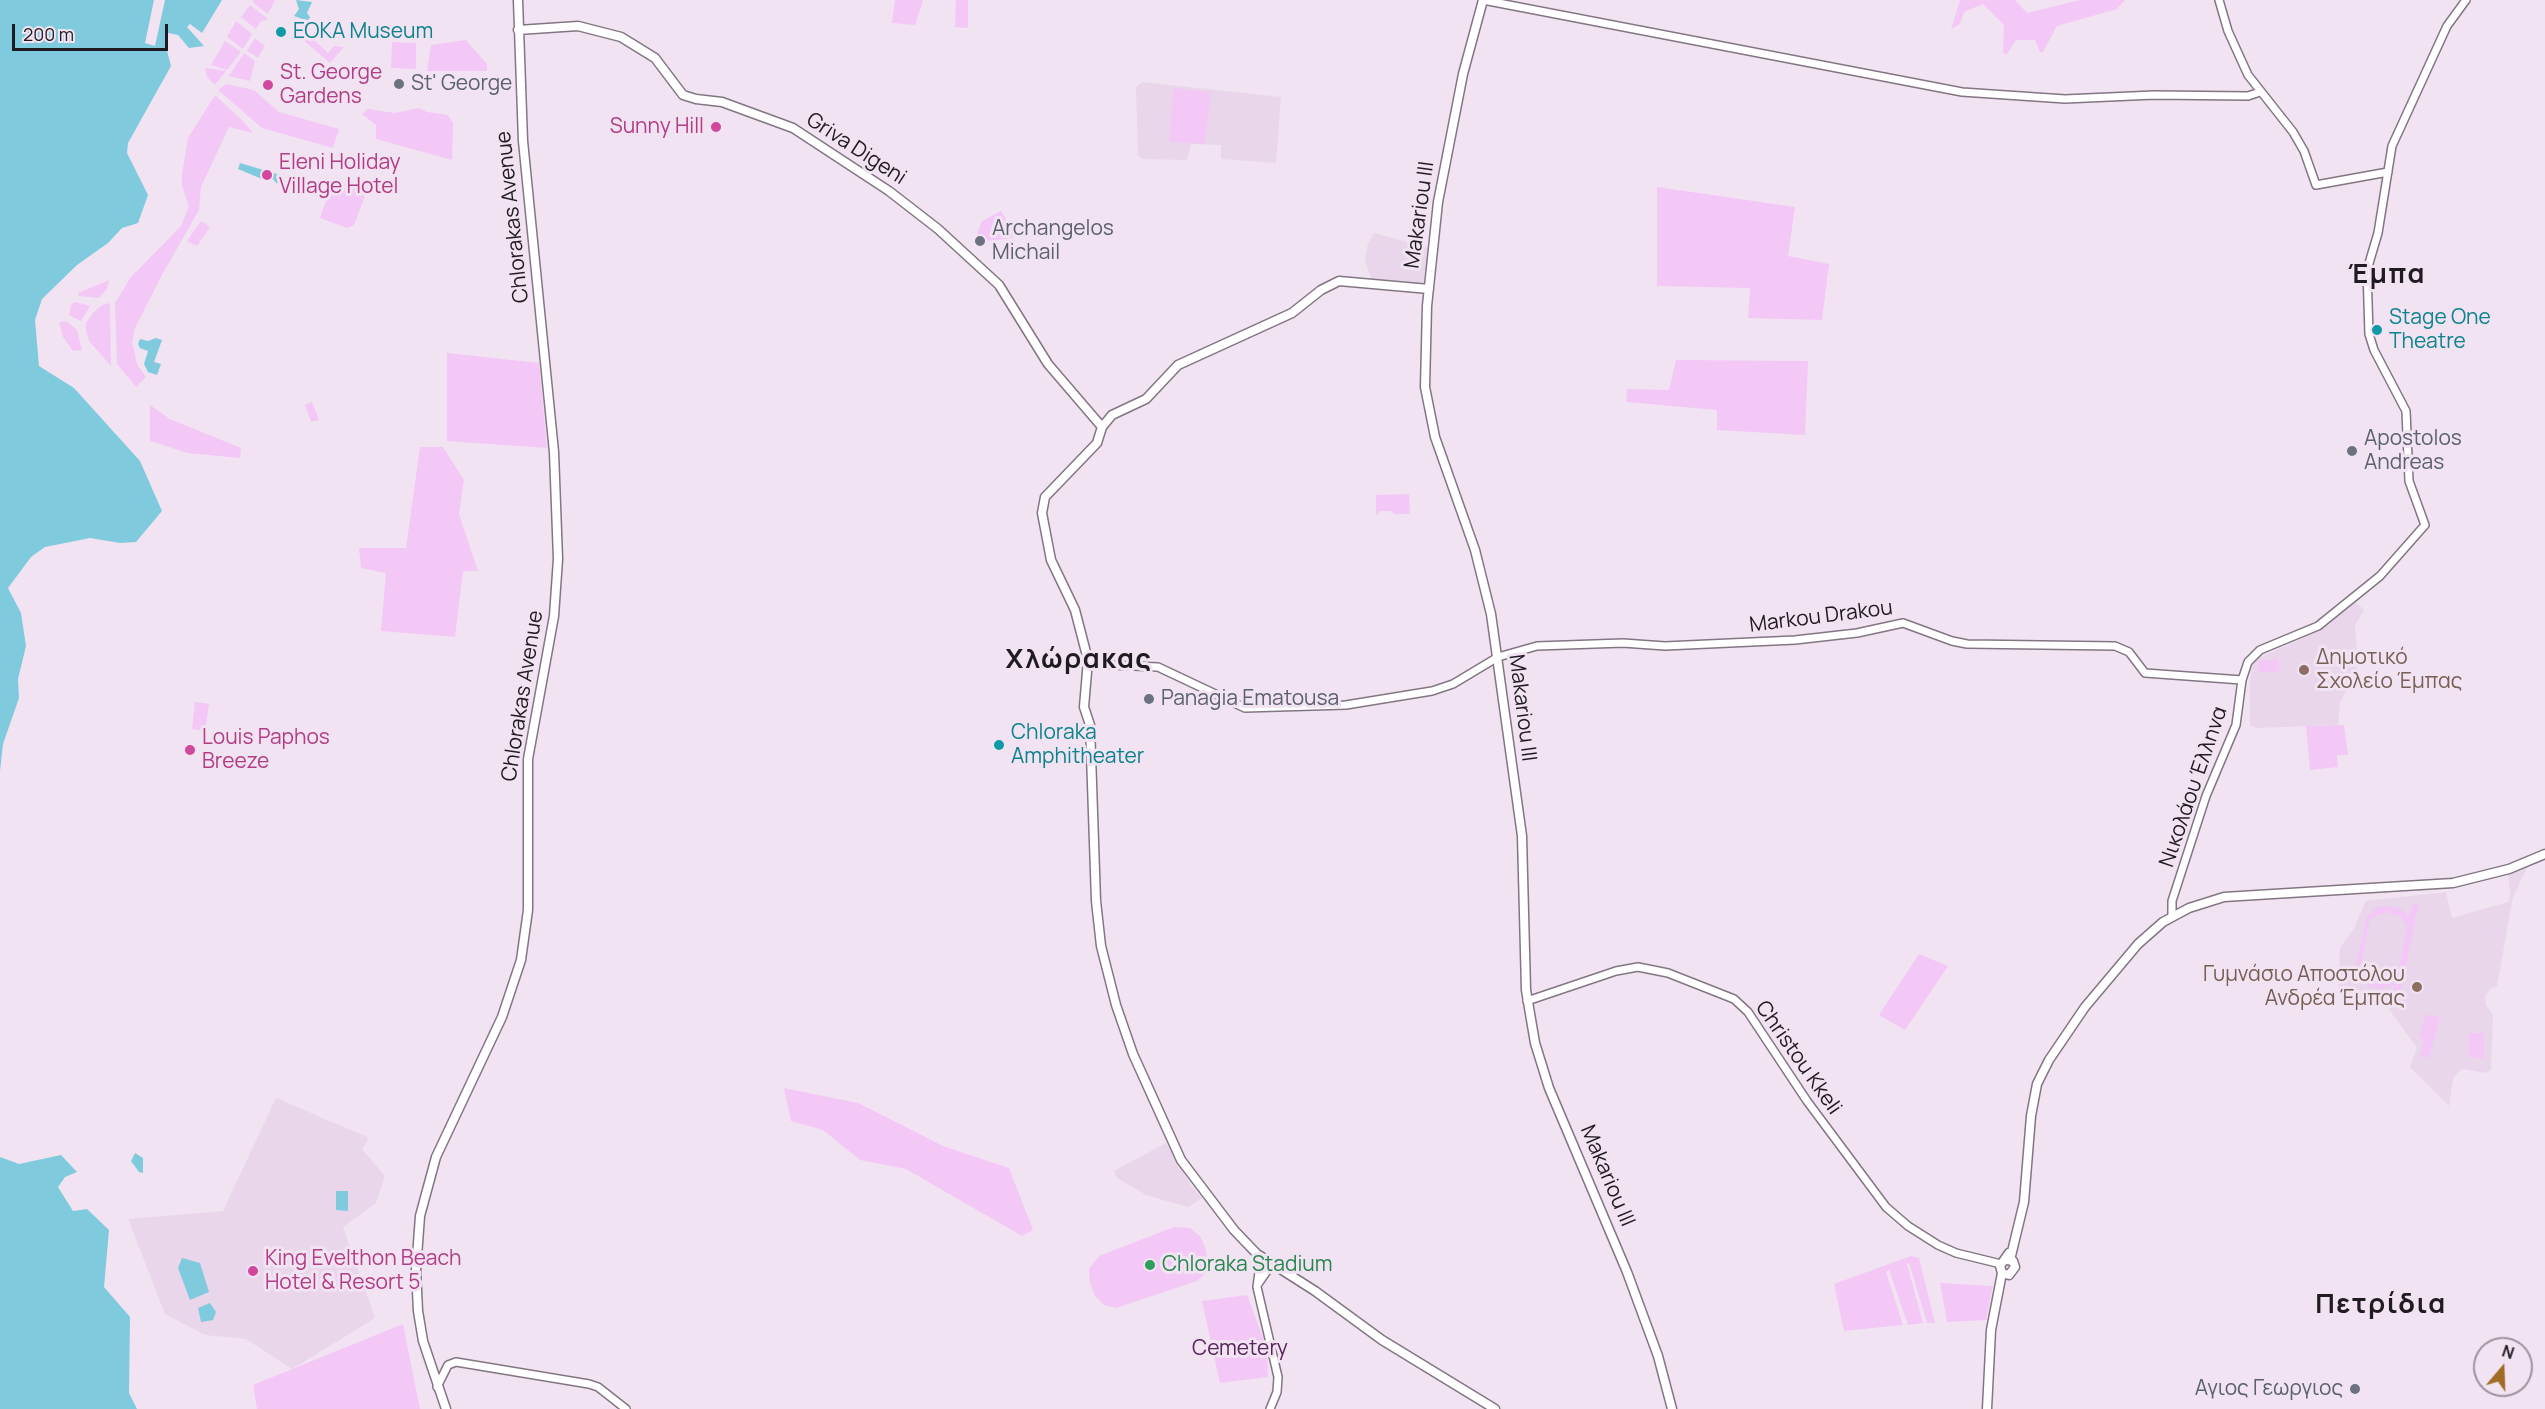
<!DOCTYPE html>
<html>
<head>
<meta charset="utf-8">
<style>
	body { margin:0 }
	#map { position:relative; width:2545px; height:1409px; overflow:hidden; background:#f1e3f2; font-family:Manrope,sans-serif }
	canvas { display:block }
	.north { position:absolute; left:2473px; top:1337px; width:60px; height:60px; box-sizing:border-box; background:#f1e3f2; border:2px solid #9d939e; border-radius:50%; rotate:19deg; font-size:16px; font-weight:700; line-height:24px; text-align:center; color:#201b21 }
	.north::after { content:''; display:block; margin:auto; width:21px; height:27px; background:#a06d24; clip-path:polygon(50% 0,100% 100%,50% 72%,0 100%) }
	.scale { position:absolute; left:12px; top:24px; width:156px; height:27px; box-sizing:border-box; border:3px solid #201b21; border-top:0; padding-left:8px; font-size:18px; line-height:21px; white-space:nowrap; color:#201b21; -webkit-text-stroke:4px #f1e3f2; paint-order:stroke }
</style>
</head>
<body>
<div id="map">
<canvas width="2545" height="1409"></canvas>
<div class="north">N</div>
<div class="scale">200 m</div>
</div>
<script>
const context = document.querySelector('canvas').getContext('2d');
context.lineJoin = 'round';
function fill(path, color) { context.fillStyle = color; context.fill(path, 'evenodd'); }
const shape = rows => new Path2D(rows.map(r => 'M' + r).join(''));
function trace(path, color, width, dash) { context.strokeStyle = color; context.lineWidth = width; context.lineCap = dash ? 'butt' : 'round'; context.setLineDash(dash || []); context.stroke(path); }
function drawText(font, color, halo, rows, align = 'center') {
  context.font = font + ' Manrope,sans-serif'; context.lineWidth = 6; context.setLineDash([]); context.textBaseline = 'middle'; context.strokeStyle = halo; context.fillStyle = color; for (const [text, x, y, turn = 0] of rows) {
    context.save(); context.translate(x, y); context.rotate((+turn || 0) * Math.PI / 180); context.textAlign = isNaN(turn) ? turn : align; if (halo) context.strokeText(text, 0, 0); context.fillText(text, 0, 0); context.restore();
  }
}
fill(shape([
	[1142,82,1281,97,1276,163,1221,159,1221,145,1191,144,1187,160,1142,159,1138,155,1136,87],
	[1374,233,1432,249,1426,286,1372,280,1365,261,1368,243],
	[2354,600,2364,610,2355,625,2358,662,2354,678,2340,702,2338,725,2257,728,2250,725,2250,677,2254,660,2314,633],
	[2528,866,2513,897,2497,986,2490,989,2485,997,2486,1005,2493,1015,2491,1070,2486,1073,2463,1069,2458,1072,2453,1079,2449,1106,2410,1067,2417,1048,2388,1008,2338,992,2340,948,2354,928,2366,901,2446,892,2452,918,2508,902,2510,894,2508,873],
	[276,1098,369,1138,362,1149,385,1176,376,1203,343,1227,375,1318,292,1369,246,1339,205,1335,165,1314,128,1219,223,1211],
	[1166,1143,1191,1186,1202,1198,1188,1207,1146,1195,1117,1178,1114,1171]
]), '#e9d6eb');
fill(shape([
	[253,0,275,0,268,14,253,3],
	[895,0,923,0,915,25,892,23],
	[956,0,968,0,968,28,955,27],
	[1960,0,2015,0,2027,13,2080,0,2125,0,2117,9,2057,26,2043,52,2040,52,2035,40,2016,40,2007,54,2003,53,2004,25,1983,4,1964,12,1960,24,1951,29],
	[250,5,268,19,261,21,256,29,241,17],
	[236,21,252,34,243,49,227,37],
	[255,38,265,46,258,58,247,51],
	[302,39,313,39,328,53,334,46,344,47,330,63],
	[466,40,487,64,487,71,427,71,431,45],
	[225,41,241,52,227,70,211,65],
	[392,42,416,43,416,69,391,68],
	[244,53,255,61,250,81,229,76],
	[205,68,226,71,215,85,207,77],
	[226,84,254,90,279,112,339,129,333,148,262,128,218,90],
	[1173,88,1211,92,1205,144,1169,142],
	[215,95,245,123,253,133,229,127,201,187,199,210,163,273,135,328,132,342,137,364,146,377,136,387,117,364,115,303,131,277,181,226,189,206,182,186,182,174,188,138],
	[419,108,427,112,448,115,453,123,452,160,376,139,376,125,362,114,368,109,395,113],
	[333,181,368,188,354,225,347,228,320,218],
	[1657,187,1795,207,1788,256,1829,264,1822,320,1748,318,1750,288,1657,286],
	[1001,211,1009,224,1013,238,989,241,977,234,982,221],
	[201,221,210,227,197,246,187,241],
	[109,280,107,289,99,298,79,296,78,293],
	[75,302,90,306,81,321,69,315,71,305],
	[110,303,110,304,111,366,89,341,86,330,86,323,93,313,102,305],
	[66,321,77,330,82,350,73,351,63,337,59,322],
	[447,353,539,363,547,448,447,441],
	[1676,360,1808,361,1805,435,1717,430,1717,410,1626,402,1627,389,1669,390],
	[312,402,319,420,311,422,305,405],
	[150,405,170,419,241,448,240,458,188,453,150,441],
	[420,447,443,447,464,480,459,514,478,571,463,571,455,637,381,631,386,573,361,568,359,548,406,548],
	[1409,494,1410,514,1394,514,1391,511,1381,511,1376,515,1376,495],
	[2278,659,2280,671,2259,673,2258,661],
	[195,702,209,704,205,731,192,729],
	[2344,725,2348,755,2337,755,2338,767,2310,770,2306,726],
	[2413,903,2419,904,2398,1002,2391,1001,2394,985,2380,989,2370,987,2361,981,2355,970,2367,916,2378,907,2388,906,2399,908,2409,916],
	[2388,912,2401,917,2407,927,2398,972,2389,982,2373,982,2364,976,2360,969,2369,922,2373,917],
	[1919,954,1948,966,1905,1030,1879,1015],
	[2426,1014,2440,1018,2429,1058,2420,1056,2424,1039,2419,1037],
	[2469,1033,2484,1033,2484,1058,2469,1057],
	[784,1088,858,1103,943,1146,1009,1168,1033,1230,1022,1236,906,1169,860,1160,823,1130,791,1121],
	[1174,1227,1190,1228,1200,1236,1205,1247,1208,1261,1204,1275,1197,1281,1116,1308,1104,1305,1095,1296,1090,1283,1089,1269,1099,1256],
	[1911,1256,1919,1258,1935,1323,1927,1323,1909,1263,1907,1264,1923,1323,1908,1325,1889,1270,1886,1272,1903,1325,1844,1331,1834,1284],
	[1940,1283,1993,1286,1986,1320,1947,1322],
	[1247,1295,1267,1348,1268,1377,1220,1383,1202,1301],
	[403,1324,420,1409,257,1409,253,1385]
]), '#f3c8f6');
fill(shape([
	[0,0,222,0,202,33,190,24,187,27,204,46,189,48,178,35,168,33,165,43,171,66,128,143,127,153,148,195,138,223,122,228,108,243,77,265,42,299,35,320,39,366,74,388,140,461,162,511,136,542,120,543,90,538,45,547,31,557,8,588,21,613,26,646,18,679,19,698,3,744,0,771],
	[296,0,312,2,307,13,310,17,308,21,294,16,299,9],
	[240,163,280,175,277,184,274,180,263,176,262,179,238,169],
	[156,338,162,340,154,362,161,364,157,375,148,372,144,364,148,351,140,348,138,344,140,339,148,341],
	[135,1153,143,1158,143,1173,139,1172,131,1161],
	[61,1155,77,1172,65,1177,58,1187,73,1211,87,1209,109,1230,104,1287,130,1317,129,1393,137,1409,0,1409,0,1157,19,1164],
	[336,1191,348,1191,348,1211,336,1210],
	[182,1258,200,1263,209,1292,190,1300,178,1268],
	[210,1303,216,1312,213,1320,201,1322,198,1308]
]), '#7fcadd');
fill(shape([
	[154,0,165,0,155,46,145,43]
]), '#f1e3f2');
const tertiary = shape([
	[1483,0,1962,92,2065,99,2154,95,2248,96,2260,92],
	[2219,0,2228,31,2248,75,2293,132,2304,151,2316,185,2388,172],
	[1088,664,1158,667,1245,708,1346,705,1432,691,1453,684,1498,657,1537,646,1623,643,1665,646,1795,640,1857,633,1903,623,1952,641,1967,644,2115,646,2129,652,2145,673,2242,680],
	[2172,916,2172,901,2206,796,2236,725,2242,680,2248,662,2260,650,2318,626,2380,576,2425,525,2409,481,2406,411,2374,350,2369,334,2367,270,2378,233,2392,146,2447,26,2466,0],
	[1527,1001,1616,971,1638,967,1668,973,1734,999,1748,1012,1807,1101,1886,1207,1908,1226,1938,1245,1956,1253,2001,1264],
	[1261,1257,1257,1287,1278,1377,1277,1392,1270,1409],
	[1258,1284,1267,1271,1274,1266],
	[437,1387,448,1365,456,1362,589,1384,598,1387,626,1409]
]);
const secondary = shape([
	[1483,0,1463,74,1438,202,1427,306,1425,387,1435,437,1475,550,1491,614,1522,836,1526,990,1535,1043,1549,1088,1627,1272,1658,1356,1672,1409],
	[518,30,578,26,621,37,655,58,683,95,696,99,722,102,793,128,889,191,938,229,999,285,1048,364,1102,427],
	[1429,289,1339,281,1321,290,1292,313,1178,365,1146,399,1112,415,1102,427,1097,443,1045,497,1042,513,1051,560,1075,610,1088,660,1084,707,1090,725,1096,901,1101,946,1116,1005,1133,1054,1181,1160,1234,1230,1257,1254,1315,1291,1382,1340,1495,1409],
	[2007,1260,2013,1261,2015,1267,2009,1275,2002,1273,2000,1266,2009,1253],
	[2010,1260,2024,1202,2031,1116,2037,1084,2049,1060,2085,1007,2138,944,2163,922,2189,908,2224,897,2453,883,2509,869,2545,854],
	[446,1409,423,1341,418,1311,416,1270,420,1216,436,1157,502,1017,521,960,528,910,528,759,554,616,558,559,554,452,523,141,518,0],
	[1987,1409,1991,1330,2002,1273]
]);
trace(tertiary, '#827683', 10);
trace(secondary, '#827683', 11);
trace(tertiary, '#fff', 7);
trace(secondary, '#fff', 8);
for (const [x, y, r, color] of [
	[281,32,6,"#0f9aa8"],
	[399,84,6,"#6b7280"],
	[268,85,6,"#d1479c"],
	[716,127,6,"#d1479c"],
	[267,175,6,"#d1479c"],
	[980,241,6,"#6b7280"],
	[2377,330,6,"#0f9aa8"],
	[2352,451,6,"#6b7280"],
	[2304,670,6,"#8d6e63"],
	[1149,699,6,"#6b7280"],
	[999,745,6,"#0f9aa8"],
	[190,750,6,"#d1479c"],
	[2417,987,6,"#8d6e63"],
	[1150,1265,6,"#2e9e5b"],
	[253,1271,6,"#d1479c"],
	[2355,1389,6,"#6b7280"]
]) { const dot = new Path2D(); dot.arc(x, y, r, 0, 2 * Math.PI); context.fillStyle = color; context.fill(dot); trace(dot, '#f1e3f2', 2); }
drawText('21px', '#0d838f', '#f1e3f2', [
	["EOKA Museum",293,32],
	["Stage One",2389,318],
	["Theatre",2389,342],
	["Chloraka",1011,733],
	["Amphitheater",1011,757]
], 'left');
drawText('21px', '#b23c85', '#f1e3f2', [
	["St. George",280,73],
	["Gardens",280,97],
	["Sunny Hill",704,127,"right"],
	["Eleni Holiday",279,163],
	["Village Hotel",279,187],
	["Louis Paphos",202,738],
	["Breeze",202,762],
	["King Evelthon Beach",265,1259],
	["Hotel & Resort 5",265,1283]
], 'left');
drawText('21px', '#5b616d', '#f1e3f2', [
	["St' George",411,84],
	["Archangelos",992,229],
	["Michail",992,253],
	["Apostolos",2364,439],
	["Andreas",2364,463],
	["Panagia Ematousa",1161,699],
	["Αγιος Γεωργιος",2343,1389,"right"]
], 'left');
drawText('21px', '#201b21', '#f1e3f2', [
	["Griva Digeni",856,149,33],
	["Makariou III",1420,215,-82],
	["Chlorakas Avenue",513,217,-96],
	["Markou Drakou",1821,617,-7],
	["Chlorakas Avenue",523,696,-81],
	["Makariou III",1522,708,83],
	["Νικολάου Έλληνα",2194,787,-71],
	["Christou Kkeli",1798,1058,55],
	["Makariou III",1607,1176,67]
]);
drawText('21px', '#785e54', '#f1e3f2', [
	["Δημοτικό",2316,658],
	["Σχολείο Έμπας",2316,682],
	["Γυμνάσιο Αποστόλου",2405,975,"right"],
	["Ανδρέα Έμπας",2405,999,"right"]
], 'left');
drawText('21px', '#27864d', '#f1e3f2', [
	["Chloraka Stadium",1162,1265]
], 'left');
drawText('21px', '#58255d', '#f1e3f2', [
	["Cemetery",1240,1349]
]);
context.letterSpacing = '1.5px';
drawText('bold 27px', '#201b21', '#f1e3f2', [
	["Έμπα",2387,275],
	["Χλώρακας",1079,660],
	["Πετρίδια",2381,1305]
]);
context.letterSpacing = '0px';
</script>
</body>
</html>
